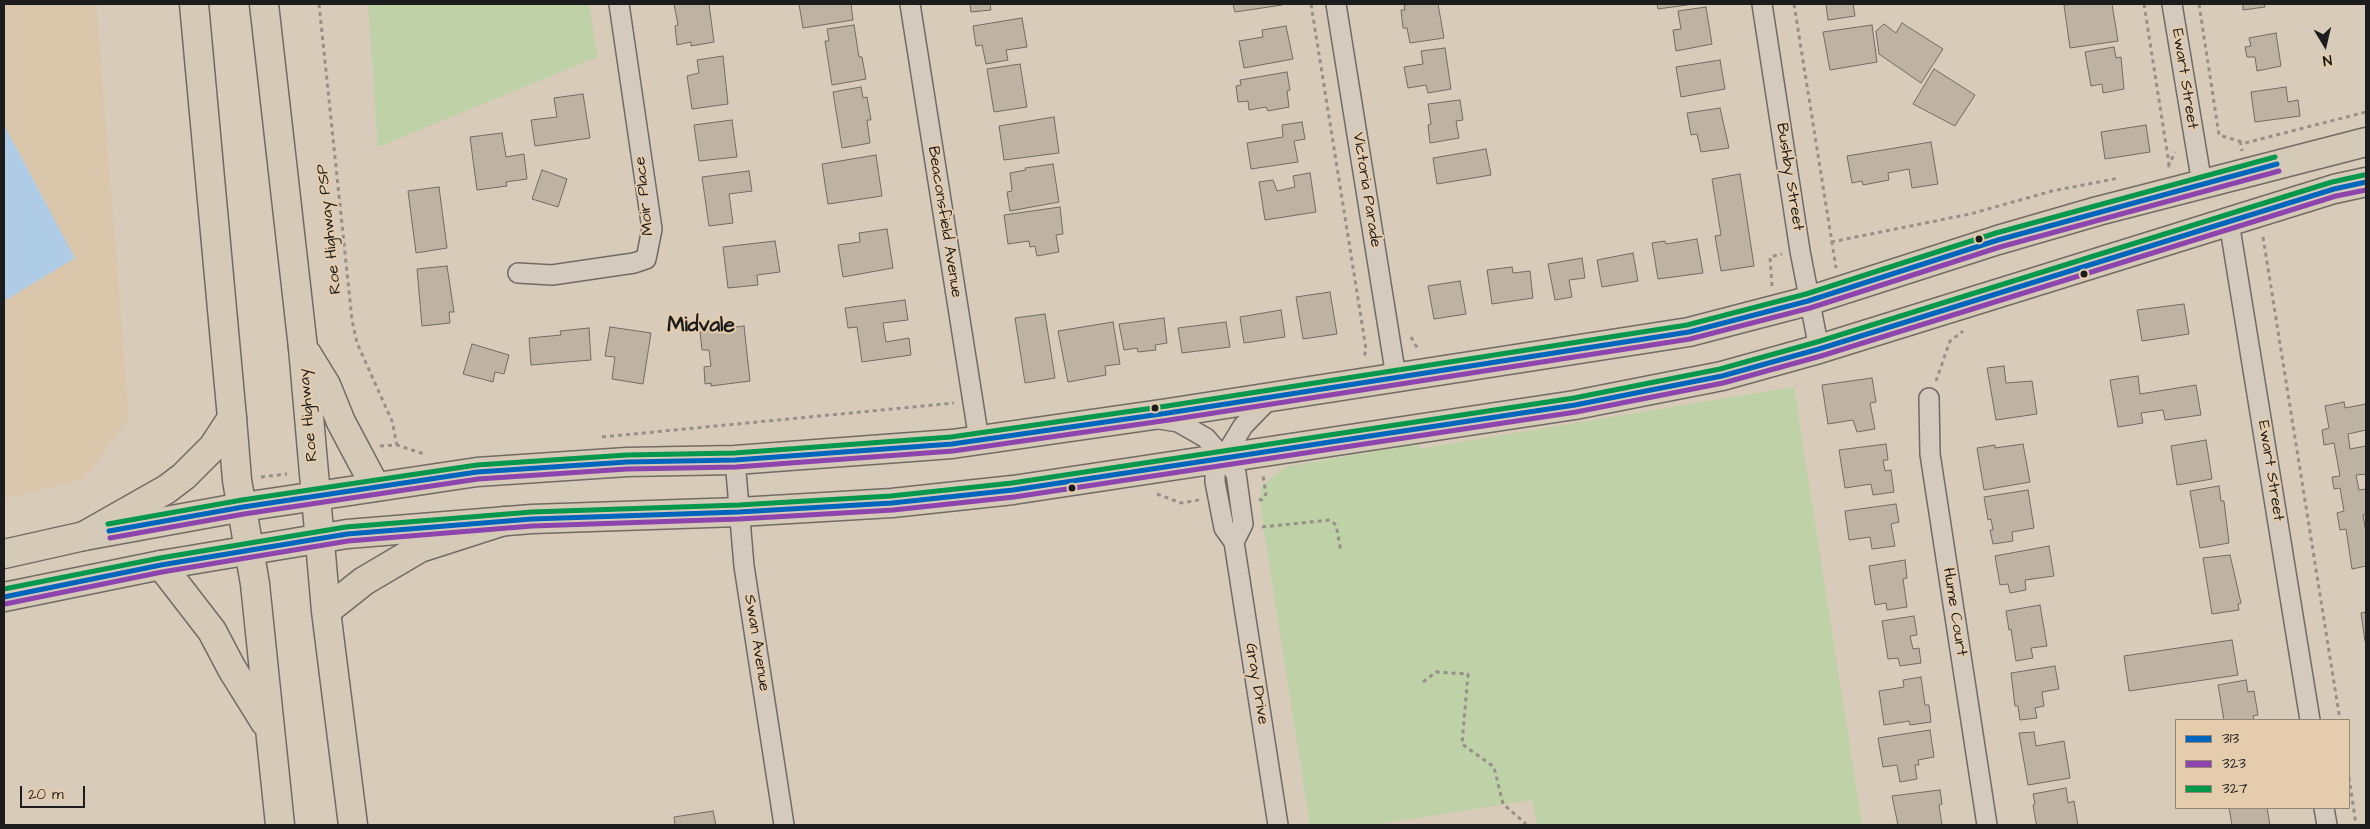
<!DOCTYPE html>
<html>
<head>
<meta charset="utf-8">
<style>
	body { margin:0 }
	#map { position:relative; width:2370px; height:829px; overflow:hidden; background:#d8cbba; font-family:"Architects Daughter",sans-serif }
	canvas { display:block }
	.frame { position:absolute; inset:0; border:5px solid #1c1c1c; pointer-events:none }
	.legend { position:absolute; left:2175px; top:719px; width:175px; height:90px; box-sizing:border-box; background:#e5ccad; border:1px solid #958673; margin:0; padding:6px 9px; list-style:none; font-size:15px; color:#1c1c1c }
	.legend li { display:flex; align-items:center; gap:10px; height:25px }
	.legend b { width:25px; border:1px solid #958673 }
	.north { position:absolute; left:2300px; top:20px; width:50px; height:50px; -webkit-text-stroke:4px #e5ccad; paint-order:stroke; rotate:171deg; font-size:14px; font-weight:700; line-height:20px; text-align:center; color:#1c1c1c }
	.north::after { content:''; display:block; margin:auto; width:18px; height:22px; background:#1c1c1c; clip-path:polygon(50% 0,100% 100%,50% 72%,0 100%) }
	.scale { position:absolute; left:20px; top:786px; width:65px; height:22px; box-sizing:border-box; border:2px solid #1c1c1c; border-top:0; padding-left:6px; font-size:15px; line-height:18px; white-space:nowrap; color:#1c1c1c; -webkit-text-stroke:4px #e5ccad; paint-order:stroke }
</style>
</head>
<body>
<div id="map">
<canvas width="2370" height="829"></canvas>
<div class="frame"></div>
<ul class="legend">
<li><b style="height:6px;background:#0065bd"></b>313</li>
<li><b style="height:6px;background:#8e44ad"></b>323</li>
<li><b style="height:6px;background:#03984c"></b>327</li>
</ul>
<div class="north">N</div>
<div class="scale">20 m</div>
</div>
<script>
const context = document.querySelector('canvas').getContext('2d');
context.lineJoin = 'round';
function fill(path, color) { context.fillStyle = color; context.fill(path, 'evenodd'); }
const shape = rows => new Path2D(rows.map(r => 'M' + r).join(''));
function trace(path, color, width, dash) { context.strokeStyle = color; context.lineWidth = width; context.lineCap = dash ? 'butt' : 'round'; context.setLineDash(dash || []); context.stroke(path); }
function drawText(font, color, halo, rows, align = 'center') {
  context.font = font + ' "Architects Daughter",sans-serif'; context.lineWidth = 4; context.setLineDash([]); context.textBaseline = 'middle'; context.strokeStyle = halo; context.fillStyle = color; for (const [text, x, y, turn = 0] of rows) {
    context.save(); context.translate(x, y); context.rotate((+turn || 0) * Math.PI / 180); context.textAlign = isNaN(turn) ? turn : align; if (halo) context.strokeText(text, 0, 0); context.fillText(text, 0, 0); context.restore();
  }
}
fill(shape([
	[4,4,96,4,129,418,84,479,4,499,4,301,75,258,4,125]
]), '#dac6ab');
fill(shape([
	[368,4,589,4,597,57,378,147],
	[1794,387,1862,825,1537,825,1532,800,1373,825,1310,825,1261,512,1261,487,1285,467,1421,443,1417,449]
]), '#bfd2a7');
fill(shape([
	[4,125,75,258,4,301]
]), '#afcce6');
const building = shape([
	[674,4,709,4,714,42,691,46,691,42,677,45,675,26,678,25,674,4],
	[799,4,851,4,853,20,803,28,799,4],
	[970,4,990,4,991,10,971,12,970,4],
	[1233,4,1282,4,1282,5,1235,12,1233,4],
	[1413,4,1438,4,1444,38,1410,43,1407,28,1403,28,1401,10,1405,10,1404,5,1413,4],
	[1657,4,1694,4,1658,9,1657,4],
	[1826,4,1853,4,1855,16,1828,20,1826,4],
	[2074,4,2112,4,2118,41,2070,48,2064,5,2074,4],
	[2243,4,2264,4,2265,7,2243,10,2243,4],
	[1706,7,1712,44,1676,51,1673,30,1681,29,1678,11,1706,7],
	[1022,18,1027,47,1006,50,1008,60,986,64,982,45,976,46,973,26,1022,18],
	[1902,23,1943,49,1921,83,1879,54,1876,31,1884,24,1896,33,1902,23],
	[854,25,859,57,862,57,866,79,832,85,825,41,829,41,827,29,854,25],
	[1872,25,1877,62,1830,70,1823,32,1872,25],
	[1286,26,1293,59,1244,68,1239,41,1263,37,1262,30,1286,26],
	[2276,33,2281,66,2257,71,2255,57,2247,57,2245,47,2251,46,2249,38,2276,33],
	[2114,47,2116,58,2121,57,2124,89,2103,93,2102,84,2091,86,2085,52,2114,47],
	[1445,48,1451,89,1428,93,1426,85,1408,88,1404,67,1423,64,1421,51,1445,48],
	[723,56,728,104,692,109,687,76,699,73,697,60,723,56],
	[1720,60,1725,89,1681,97,1676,67,1720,60],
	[1020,64,1027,107,994,112,987,69,1020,64],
	[1934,69,1975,95,1955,126,1913,104,1934,69],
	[1287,72,1290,90,1287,91,1289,107,1268,111,1266,107,1249,110,1248,101,1238,102,1236,86,1241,85,1240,80,1287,72],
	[861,87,863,98,867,97,871,120,867,120,870,143,842,148,833,92,861,87],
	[2286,87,2288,102,2298,100,2300,116,2255,122,2251,92,2286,87],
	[583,94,590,138,535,146,531,120,557,117,554,98,583,94],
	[1460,100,1463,120,1456,121,1459,138,1430,143,1428,125,1431,124,1428,104,1460,100],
	[1720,108,1729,148,1701,152,1697,134,1691,135,1687,113,1720,108],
	[1054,117,1059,153,1004,160,999,126,1054,117],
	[732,120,737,157,699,161,694,125,732,120],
	[1302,122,1305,139,1294,141,1298,162,1251,169,1247,143,1283,137,1282,125,1302,122],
	[2146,125,2150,152,2105,159,2101,132,2146,125],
	[502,133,506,157,524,154,527,179,506,182,507,186,477,190,470,137,502,133],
	[1931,142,1938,184,1912,188,1909,169,1888,173,1889,180,1863,185,1862,181,1852,183,1847,156,1931,142],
	[1486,149,1491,175,1437,184,1433,158,1486,149],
	[876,155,882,196,828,204,822,164,876,155],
	[1053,164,1059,202,1010,211,1007,192,1012,191,1010,173,1026,170,1025,168,1053,164],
	[542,170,567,179,558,207,532,199,542,170],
	[749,171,752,191,729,194,733,223,709,226,702,177,749,171],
	[1310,173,1316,212,1265,220,1259,182,1273,180,1277,191,1295,187,1293,176,1310,173],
	[1740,174,1754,266,1721,271,1715,236,1721,235,1712,179,1740,174],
	[439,187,447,248,416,253,408,191,439,187],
	[1060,207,1063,234,1056,235,1059,252,1037,256,1035,246,1030,247,1029,241,1008,244,1004,215,1060,207],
	[887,229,893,268,843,277,838,245,860,242,859,233,887,229],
	[1697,239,1703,273,1658,279,1652,243,1665,241,1666,244,1697,239],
	[775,241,780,272,757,275,758,285,728,288,723,247,775,241],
	[1633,253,1638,281,1602,287,1597,260,1633,253],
	[1582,258,1585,278,1569,280,1572,297,1555,300,1548,264,1582,258],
	[447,266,454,312,449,312,450,323,422,326,417,269,447,266],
	[1512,267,1513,273,1530,271,1533,298,1492,304,1487,270,1512,267],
	[1460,281,1466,314,1434,319,1428,286,1460,281],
	[1330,292,1337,334,1303,339,1296,297,1330,292],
	[905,300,908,320,883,323,886,342,909,338,911,355,862,362,857,327,848,328,845,308,905,300],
	[2184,304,2189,334,2142,341,2137,310,2184,304],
	[1281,310,1285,337,1244,343,1240,317,1281,310],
	[1045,314,1055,378,1025,383,1015,318,1045,314],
	[1164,318,1167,343,1155,345,1156,350,1138,352,1137,348,1124,350,1119,324,1164,318],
	[1113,322,1120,364,1105,366,1106,375,1068,382,1058,331,1113,322],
	[1226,322,1230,347,1182,353,1178,328,1226,322],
	[744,326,750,381,711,386,711,383,705,384,704,367,711,366,709,350,702,350,700,332,744,326],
	[610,327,651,333,643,384,612,379,615,357,605,356,610,327],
	[589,328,591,360,531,365,529,338,561,335,560,331,589,328],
	[472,344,509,355,504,374,495,372,493,382,463,374,472,344],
	[2004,366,2006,383,2032,381,2037,414,1996,420,1987,368,2004,366],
	[2138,376,2140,394,2196,385,2201,415,2165,420,2163,410,2141,413,2143,423,2118,427,2110,380,2138,376],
	[1872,378,1876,402,1870,403,1875,429,1857,432,1853,420,1828,424,1822,385,1872,378],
	[2344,402,2345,408,2366,404,2366,430,2348,434,2350,449,2366,446,2366,474,2356,475,2359,490,2366,489,2366,514,2363,515,2366,533,2366,566,2352,569,2346,529,2340,530,2337,513,2344,511,2340,488,2334,489,2332,477,2340,476,2334,443,2324,445,2322,430,2329,428,2325,406,2344,402],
	[2206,440,2212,479,2177,485,2171,446,2206,440],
	[1886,444,1888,460,1883,460,1885,471,1891,470,1894,492,1873,495,1871,484,1845,488,1839,450,1886,444],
	[2023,444,2030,482,1984,490,1977,448,1995,445,1995,448,2023,444],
	[2219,486,2221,501,2224,501,2229,543,2200,548,2190,491,2219,486],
	[2028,490,2034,528,2012,532,2013,541,1993,544,1990,530,1993,530,1991,519,1988,520,1984,497,2028,490],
	[1896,504,1899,522,1891,524,1895,546,1872,549,1870,537,1849,540,1845,511,1896,504],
	[2049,546,2054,576,2025,580,2026,590,2010,593,2008,584,2000,585,1995,556,2049,546],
	[2230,555,2241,603,2238,604,2239,610,2212,614,2203,558,2230,555],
	[1905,560,1907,578,1903,579,1907,607,1887,610,1886,603,1875,605,1869,566,1905,560],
	[2040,605,2047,646,2031,648,2033,658,2016,661,2011,629,2009,630,2006,611,2040,605],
	[2366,612,2366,641,2365,641,2361,613,2366,612],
	[1914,616,1917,635,1910,636,1913,649,1919,648,1921,663,1900,666,1898,658,1888,659,1882,621,1914,616],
	[2232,640,2238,675,2129,691,2124,656,2232,640],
	[2055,666,2059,689,2042,692,2044,706,2035,708,2037,718,2020,720,2018,706,2015,706,2011,673,2055,666],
	[1921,677,1925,705,1929,705,1931,722,1910,725,1909,721,1884,725,1879,691,1904,687,1903,680,1921,677],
	[2246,680,2248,692,2254,691,2258,715,2253,716,2254,720,2224,720,2218,685,2246,680],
	[1930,730,1934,757,1918,760,1919,765,1915,765,1917,779,1900,782,1897,765,1883,767,1878,738,1930,730],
	[2034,732,2036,746,2064,741,2070,778,2028,785,2019,733,2034,732],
	[2066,788,2068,803,2074,801,2078,825,2038,825,2036,823,2033,805,2035,804,2033,794,2066,788],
	[1940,790,1942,804,1939,805,1942,825,1898,825,1892,796,1940,790],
	[2229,808,2267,808,2270,825,2232,825,2229,808],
	[713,811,716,825,675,825,674,817,713,811]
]);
fill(building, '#beb3a3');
trace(building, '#716b63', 1);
const minor = shape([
	[910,4,979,440],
	[1336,4,1396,377],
	[1762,4,1800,251,1819,349],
	[2172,4,2202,184],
	[2229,222,2310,720],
	[518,273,552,275,634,263,646,259,652,229,619,4],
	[1271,397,1243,426,1215,472,1215,482,1224,528,1234,542,1278,825],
	[1929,398,1930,454,1987,825],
	[1159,419,1178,422,1206,438,1236,473,1243,524,1234,542],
	[735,460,744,566,784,825],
	[2324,808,2327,825]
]);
const primary = shape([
	[4,554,84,536,243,507,477,472,627,462,735,460,952,444,1168,413,1689,332,1808,301,1998,240,2098,211,2366,142],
	[4,597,161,565,347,534,532,519,739,512,892,503,1013,490,1575,405,1722,376,1819,349,2334,189,2366,182]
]);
const trunk = shape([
	[303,348,326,611,353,825],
	[307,354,326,385,341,422,375,486],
	[232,418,237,480,255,584,280,825],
	[161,565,212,631,232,669,265,722],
	[326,611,364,581,420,548,504,521]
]);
const motorway = shape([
	[264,4,303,348],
	[84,536,167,489,184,476,213,447,232,418,194,4]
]);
trace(minor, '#716b63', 22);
trace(primary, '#716b63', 31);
trace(trunk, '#716b63', 31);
trace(motorway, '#716b63', 31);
trace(shape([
	[319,4,352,320,357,343,392,421,397,445],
	[1311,4,1366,349,1364,358],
	[1794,4,1836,268],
	[2144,4,2169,164],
	[2199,4,2219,135,2245,143,2366,112],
	[2240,141,2242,151],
	[2168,167,2175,152],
	[2263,237,2340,720],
	[1831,242,1970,214,2052,191,2119,178],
	[1772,286,1770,257,1782,254],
	[1411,337,1419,351],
	[1936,381,1950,341,1963,331],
	[602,437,954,403],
	[380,446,397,445,424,454],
	[261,477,287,474],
	[1157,494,1181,503,1199,500],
	[1259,499,1262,500,1266,494,1263,476],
	[1262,527,1330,520,1336,525,1341,552],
	[1423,682,1436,672,1468,674,1462,744,1494,767,1503,804,1526,824],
	[2349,777,2356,825]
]), '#969087', 3, [4, 4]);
trace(minor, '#d4cabe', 19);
trace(primary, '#d4cab7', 28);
trace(trunk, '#d4cab7', 28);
trace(motorway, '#d4cab7', 28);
trace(shape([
	[109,531,243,507,477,472,627,462,735,460,952,444,1168,413,1689,332,1808,301,1998,240,2277,164],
	[4,597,161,565,347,534,532,519,739,512,892,503,1013,490,1575,405,1722,376,1819,349,2334,189,2366,182]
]), '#0065bd', 5);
trace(shape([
	[110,538,244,514,478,479,627,469,736,467,953,451,1169,420,1690,339,1810,308,2000,247,2279,171],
	[5,604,162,572,348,541,532,526,739,519,893,510,1014,497,1576,412,1723,383,1821,356,2336,196,2366,190]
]), '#8e44ad', 5);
trace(shape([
	[108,524,242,500,477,465,627,455,735,453,951,437,1167,406,1687,325,1806,294,1996,233,2275,157],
	[4,589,160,558,346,527,532,512,739,505,891,496,1012,483,1574,398,1720,369,1817,342,2332,182,2364,175]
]), '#03984c', 5);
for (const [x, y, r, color] of [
	[1979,239,4.5,"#1c1c1c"],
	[2084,274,4.5,"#1c1c1c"],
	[1155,408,4.5,"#1c1c1c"],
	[1072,488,4.5,"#1c1c1c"]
]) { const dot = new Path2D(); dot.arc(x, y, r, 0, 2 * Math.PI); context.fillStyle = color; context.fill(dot); trace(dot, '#e5ccad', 2); }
drawText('16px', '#1c1c1c', '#e5ccad', [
	["Ewart Street",2184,79,81],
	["Bushby Street",1789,177,81],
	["Victoria Parade",1366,190,81],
	["Moir Place",645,196,-96],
	["Beaconsfield Avenue",944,222,81],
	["Roe Highway PSP",330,229,-96],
	["Roe Highway",309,415,-95],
	["Ewart Street",2270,471,81],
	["Hume Court",1954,612,81],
	["Swan Avenue",756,643,81],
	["Gray Drive",1256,684,81]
]);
drawText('bold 21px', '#1c1c1c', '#e5ccad', [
	["Midvale",701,327]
]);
</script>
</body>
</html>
